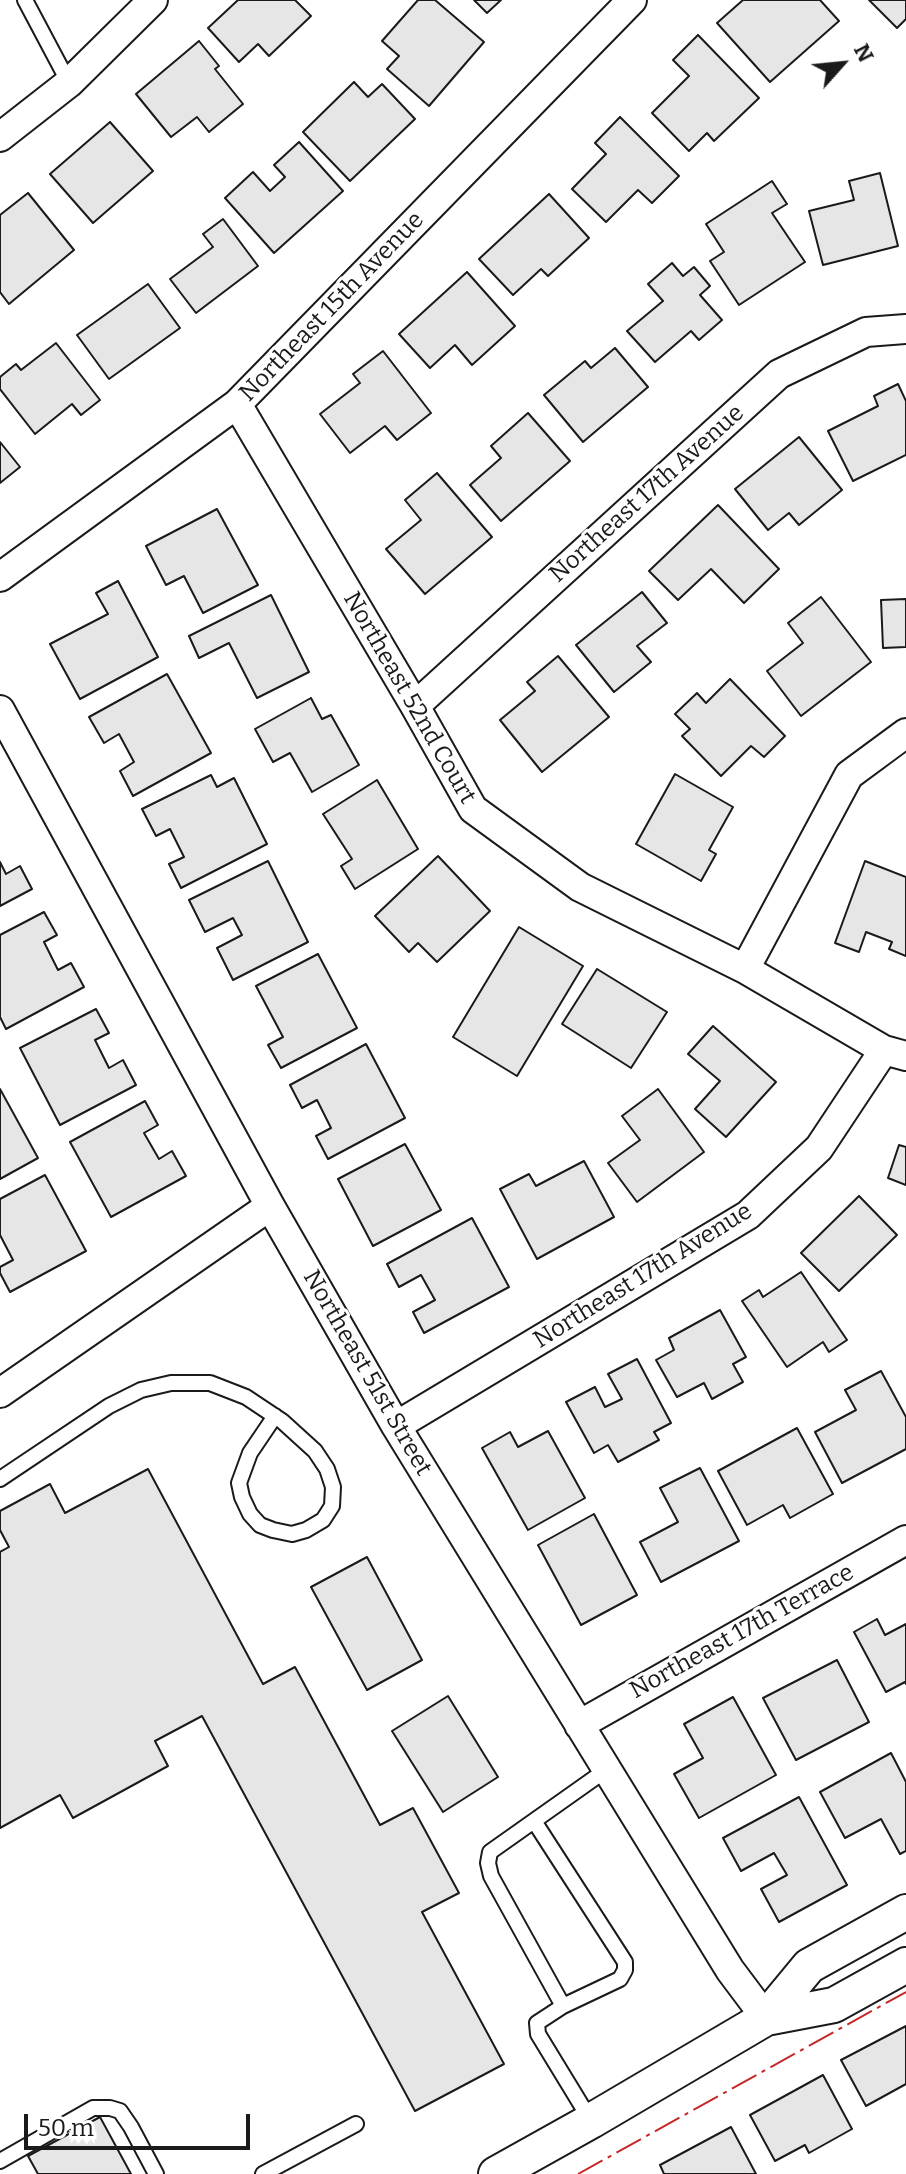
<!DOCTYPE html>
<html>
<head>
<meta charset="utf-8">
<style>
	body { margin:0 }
	#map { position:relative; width:906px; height:2174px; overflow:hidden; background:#fff; font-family:Bitter,serif }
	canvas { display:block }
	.north { position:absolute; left:802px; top:24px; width:80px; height:80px; -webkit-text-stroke:6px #fff; paint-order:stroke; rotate:63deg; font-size:22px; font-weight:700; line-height:32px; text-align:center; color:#1a1a1a }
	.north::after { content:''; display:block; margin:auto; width:28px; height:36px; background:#1a1a1a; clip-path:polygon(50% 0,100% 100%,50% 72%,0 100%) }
	.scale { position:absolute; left:24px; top:2114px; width:226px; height:36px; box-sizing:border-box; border:4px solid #1a1a1a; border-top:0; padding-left:10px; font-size:24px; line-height:28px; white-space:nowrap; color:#1a1a1a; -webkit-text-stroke:6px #fff; paint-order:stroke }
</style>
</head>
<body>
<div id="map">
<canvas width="906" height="2174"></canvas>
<div class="north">N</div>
<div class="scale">50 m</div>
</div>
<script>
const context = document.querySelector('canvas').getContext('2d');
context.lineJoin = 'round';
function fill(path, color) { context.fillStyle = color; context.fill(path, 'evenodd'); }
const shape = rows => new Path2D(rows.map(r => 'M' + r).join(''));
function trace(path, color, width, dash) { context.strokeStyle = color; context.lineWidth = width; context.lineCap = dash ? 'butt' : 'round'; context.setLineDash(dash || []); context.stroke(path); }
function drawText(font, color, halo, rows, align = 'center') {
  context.font = font + ' Bitter,serif'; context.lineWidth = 6; context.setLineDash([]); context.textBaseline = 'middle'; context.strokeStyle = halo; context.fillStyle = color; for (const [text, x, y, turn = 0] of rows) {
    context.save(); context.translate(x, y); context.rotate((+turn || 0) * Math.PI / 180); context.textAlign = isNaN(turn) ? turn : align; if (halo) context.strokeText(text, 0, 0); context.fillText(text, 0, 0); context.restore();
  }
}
const building = shape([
	[238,0,295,0,311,16,269,56,258,44,239,62,208,28,238,0],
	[418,0,435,0,484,42,429,106,387,69,399,56,382,41,418,0],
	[474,0,501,0,487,13,474,0],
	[743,0,820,0,839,21,770,82,717,23,743,0],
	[869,0,906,0,906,19,897,28,869,0],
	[698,35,759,98,714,141,707,133,689,151,652,113,689,76,673,60,698,35],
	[199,41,219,66,215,69,243,104,209,132,197,117,171,137,136,94,199,41],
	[354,82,368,97,382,84,415,119,350,181,303,132,354,82],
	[620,117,679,176,652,203,638,190,606,222,572,189,606,154,595,143,620,117],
	[110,122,153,171,93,223,50,174,110,122],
	[299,142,343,191,274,253,225,198,253,172,270,191,285,177,274,165,299,142],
	[880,173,898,246,823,265,809,211,854,200,849,181,880,173],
	[772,181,787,204,772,213,805,262,739,305,710,261,724,252,706,224,772,181],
	[28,193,74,250,9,304,0,292,0,215,28,193],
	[549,194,589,238,548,276,541,269,513,295,479,259,549,194],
	[223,219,258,266,196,313,170,279,213,247,203,234,223,219],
	[672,263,683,276,694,267,710,286,700,295,722,320,699,340,691,331,655,362,627,331,663,301,648,284,672,263],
	[467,272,515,326,472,365,455,345,430,368,399,334,467,272],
	[148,284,180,328,109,379,77,335,148,284],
	[56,343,100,400,81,415,72,404,35,434,0,389,0,377,16,364,21,370,56,343],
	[615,348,648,387,583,442,544,395,585,361,591,368,615,348],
	[383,351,431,413,397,440,385,426,350,453,320,414,360,383,353,374,383,351],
	[898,384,906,401,906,455,853,481,828,431,878,406,874,396,898,384],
	[528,413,570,461,501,521,470,485,501,458,491,446,528,413],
	[799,437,842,490,799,525,789,513,768,530,735,489,799,437],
	[0,442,20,467,0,483,0,442],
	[437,473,492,537,425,594,386,549,421,520,405,500,437,473],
	[718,505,779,569,744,603,711,569,678,600,649,571,718,505],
	[217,509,258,585,203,613,184,576,166,585,146,546,217,509],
	[118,581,158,657,80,699,50,644,108,614,96,593,118,581],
	[642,592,667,623,637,646,651,662,614,692,576,645,642,592],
	[271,595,309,672,257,698,229,643,199,658,189,636,271,595],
	[821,597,871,662,801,716,767,671,803,643,788,623,821,597],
	[906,599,906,647,883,648,881,600,906,599],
	[558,656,609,717,542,772,500,720,535,691,527,682,558,656],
	[167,674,211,753,133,796,120,771,134,762,119,734,104,743,89,717,167,674],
	[730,679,785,736,764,757,751,746,721,776,682,736,690,729,675,714,697,693,706,703,730,679],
	[311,698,322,719,331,715,359,765,312,792,290,753,273,762,255,729,311,698],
	[675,774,733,807,709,850,716,854,701,881,636,844,675,774],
	[211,775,217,787,234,778,267,844,181,888,169,864,184,857,170,829,156,836,142,809,211,775],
	[377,780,418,849,355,889,341,866,352,859,323,814,377,780],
	[438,856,490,911,437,962,418,943,409,952,375,916,438,856],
	[268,861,308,942,233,980,217,948,242,935,233,918,205,932,189,900,268,861],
	[865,861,906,877,906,956,889,949,892,942,866,932,859,952,835,943,865,861],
	[0,862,6,874,20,866,32,889,0,906,0,862],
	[44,912,57,935,44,942,58,970,71,963,84,987,6,1029,0,1017,0,935,44,912],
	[519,927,583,966,517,1076,453,1037,519,927],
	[318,954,357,1028,281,1068,268,1045,283,1037,256,986,318,954],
	[597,969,667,1012,631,1068,562,1024,597,969],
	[96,1009,109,1033,95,1040,109,1068,123,1060,136,1085,60,1125,20,1048,96,1009],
	[713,1026,776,1082,726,1137,695,1109,720,1081,688,1054,713,1026],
	[366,1044,405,1118,328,1159,316,1136,331,1128,317,1100,302,1108,290,1085,366,1044],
	[0,1089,38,1158,0,1179,0,1089],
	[658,1089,704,1152,637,1202,608,1163,640,1140,622,1116,658,1089],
	[145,1101,158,1125,144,1133,159,1159,172,1151,186,1176,111,1217,70,1142,145,1101],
	[405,1144,441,1210,373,1246,338,1179,405,1144],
	[899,1145,906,1147,906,1185,888,1178,899,1145],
	[584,1161,614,1217,537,1259,500,1189,529,1174,536,1186,584,1161],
	[45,1175,86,1251,10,1292,0,1273,0,1267,13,1260,0,1235,0,1199,45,1175],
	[859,1196,897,1235,839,1291,801,1253,859,1196],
	[472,1218,509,1287,424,1333,413,1312,435,1300,421,1275,399,1287,387,1264,472,1218],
	[801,1272,847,1340,829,1352,823,1342,787,1367,742,1301,759,1290,763,1297,801,1272],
	[720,1310,746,1357,733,1364,743,1382,712,1399,704,1383,677,1397,656,1360,674,1350,669,1338,720,1310],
	[637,1359,671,1423,654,1432,659,1440,618,1462,608,1445,594,1453,566,1402,595,1387,605,1407,622,1399,608,1374,637,1359],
	[881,1371,906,1417,906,1449,842,1483,815,1432,856,1410,845,1390,881,1371],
	[797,1428,833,1494,790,1518,783,1505,747,1525,718,1471,797,1428],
	[548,1431,585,1498,528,1530,482,1448,510,1432,518,1447,548,1431],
	[700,1468,739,1541,661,1582,640,1542,678,1522,660,1488,700,1468],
	[148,1469,263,1684,295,1667,380,1825,413,1808,459,1893,422,1912,504,2064,415,2111,202,1716,155,1741,168,1766,73,1818,60,1795,0,1828,0,1552,9,1547,0,1530,0,1511,50,1484,65,1513,148,1469],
	[594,1514,637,1595,581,1625,538,1545,594,1514],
	[367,1557,422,1660,367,1690,311,1587,367,1557],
	[877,1619,885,1635,906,1624,906,1684,905,1682,886,1692,854,1632,877,1619],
	[837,1660,869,1722,796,1760,763,1698,837,1660],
	[448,1696,498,1777,443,1812,392,1731,448,1696],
	[733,1697,776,1775,699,1818,674,1774,703,1758,684,1724,733,1697],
	[891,1753,906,1782,906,1851,900,1854,881,1819,845,1838,820,1792,891,1753],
	[799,1797,847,1885,779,1922,761,1889,787,1875,774,1853,741,1871,723,1838,799,1797],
	[906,2026,906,2084,866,2106,841,2060,906,2026],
	[823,2075,852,2129,809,2153,805,2145,775,2161,750,2115,823,2075],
	[100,2117,131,2174,38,2174,28,2156,100,2117],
	[731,2127,756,2174,664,2174,660,2165,731,2127]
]);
fill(building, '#e6e6e6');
trace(building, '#1a1a1a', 2);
const service = shape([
	[25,0,69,83],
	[0,1479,109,1406,141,1390,171,1383,210,1383,246,1397,282,1421,315,1451,327,1469,333,1487,332,1506,323,1520,306,1530,292,1534,273,1530,260,1525,250,1514,242,1497,239,1483,250,1453,275,1416],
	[534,1821,625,1962,625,1970,620,1979,563,2006],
	[591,2121,538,2034,537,2023,563,2006,491,1876,488,1863,490,1852,606,1770],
	[0,2161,93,2108,110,2108,120,2111,131,2127,156,2174],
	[263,2174,356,2124]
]);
const minor = shape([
	[0,137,69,83,153,0],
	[237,404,415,706,473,809,580,887,745,969,884,1050,906,1056],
	[0,577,237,404,632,0],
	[415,706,779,374,866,332,906,329],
	[0,710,270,1206,396,1426,730,1970,766,2018],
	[745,969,849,775,906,733],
	[0,1393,270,1206],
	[396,1426,748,1215,819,1148,884,1050],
	[579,1725,906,1540]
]);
const tertiary = shape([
	[766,2018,809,1966,906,1912],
	[496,2174,591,2121,766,2018,834,2005,906,1965]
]);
trace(service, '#1a1a1a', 18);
trace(minor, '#1a1a1a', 32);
trace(tertiary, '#1a1a1a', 38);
trace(service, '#fff', 14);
trace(minor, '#fff', 28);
trace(tertiary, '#fff', 34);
trace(shape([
	[578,2174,906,1992]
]), '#c62828', 2, [28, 6, 4, 6]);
drawText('24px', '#1a1a1a', '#fff', [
	["Northeast 15th Avenue",332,307,-46],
	["Northeast 17th Avenue",647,494,-42],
	["Northeast 52nd Court",409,698,60],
	["Northeast 17th Avenue",643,1276,-32],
	["Northeast 51st Street",367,1373,60],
	["Northeast 17th Terrace",742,1632,-29]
]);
</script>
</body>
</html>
